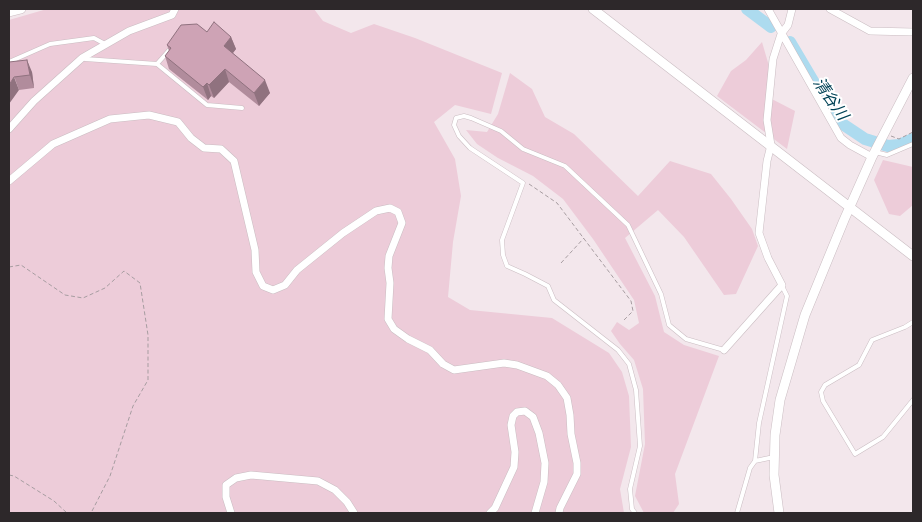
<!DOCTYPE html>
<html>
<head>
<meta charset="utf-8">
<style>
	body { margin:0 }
	#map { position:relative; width:922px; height:522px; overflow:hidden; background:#f3e7ec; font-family:Overpass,sans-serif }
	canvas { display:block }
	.frame { position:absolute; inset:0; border:10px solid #2d282a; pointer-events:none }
</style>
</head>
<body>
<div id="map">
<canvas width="922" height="522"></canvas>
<div class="frame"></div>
</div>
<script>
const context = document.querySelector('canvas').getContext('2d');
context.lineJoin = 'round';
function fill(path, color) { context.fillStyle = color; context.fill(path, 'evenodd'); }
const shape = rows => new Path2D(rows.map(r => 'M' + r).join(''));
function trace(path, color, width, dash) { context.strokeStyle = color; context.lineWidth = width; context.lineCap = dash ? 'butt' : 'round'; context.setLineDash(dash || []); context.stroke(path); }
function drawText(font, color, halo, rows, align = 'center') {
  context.font = font + ' Overpass,"Noto Sans JP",sans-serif'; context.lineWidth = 4; context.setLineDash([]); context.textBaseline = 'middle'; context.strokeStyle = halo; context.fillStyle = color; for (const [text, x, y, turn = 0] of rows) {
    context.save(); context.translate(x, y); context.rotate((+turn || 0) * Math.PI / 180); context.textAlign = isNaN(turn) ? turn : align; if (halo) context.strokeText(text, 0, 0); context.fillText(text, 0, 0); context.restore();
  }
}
fill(shape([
	[47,9,314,9,323,21,351,33,374,24,415,38,502,73,491,114,455,105,434,122,455,159,461,196,453,242,448,297,470,310,552,318,609,353,622,372,629,396,631,447,620,489,624,513,9,513,9,20],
	[762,42,769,66,766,96,795,111,787,149,717,96,731,71,746,60],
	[510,73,532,89,545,117,574,134,638,196,670,161,711,174,731,199,752,229,758,246,736,294,724,295,684,237,658,210,625,238,655,296,664,332,684,345,719,356,675,474,679,504,673,513,644,513,635,496,645,444,643,389,634,360,620,344,611,331,617,322,629,330,639,323,634,300,593,239,563,199,533,176,498,158,477,144,466,130,487,132,498,114],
	[883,160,913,167,913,205,900,216,889,214,874,180]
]), '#edccd9');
trace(shape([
	[747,9,771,27],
	[790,42,819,91,841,123,865,139,888,146,899,145,913,139]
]), '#addbef', 12);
const service = shape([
	[85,59,157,64,172,47],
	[9,62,50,44,94,38,105,44],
	[157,64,207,105,242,108],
	[875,152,887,155,913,144],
	[913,322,905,327,872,340,859,365,825,385,821,392,823,401,855,454,883,437,913,400],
	[755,461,759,423,787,296,782,286],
	[635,513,632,509,630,489,640,446,636,390,629,364,618,350,554,300,548,286,525,274,507,266,503,255,502,240,523,183,470,148,459,136,454,125,456,118,464,116,471,118,501,131,523,149,565,166,628,225,661,294,669,325,686,339,724,350],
	[737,513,750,468,755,461,774,457]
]);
const minor = shape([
	[768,9,841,138,850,145,872,157],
	[830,9,870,31,913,32],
	[9,129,34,101,82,58,129,31,172,15,175,9],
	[9,181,53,144,110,119,149,115,178,122,191,138,204,148,221,149,234,161,255,250,256,272,263,286,273,290,285,285,297,270,343,233,376,211,390,208,398,212,402,223,389,256,388,268,390,283,388,319,394,329,408,339,430,350,443,364,454,370,504,363,517,365,547,376,558,385,567,398,570,415,571,434,577,463,577,474,560,508,559,513],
	[724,350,782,285,768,258,759,233,767,161,771,145,767,120,773,59,781,34,788,25,792,9],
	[231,513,226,497,226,485,236,478,251,475,318,481,335,490,347,502,354,513],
	[490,513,495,508,514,467,515,452,511,425,513,416,517,412,525,411,533,417,539,433,545,463,544,482,535,513]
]);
const tertiary = shape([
	[593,9,913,256],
	[9,12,21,9],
	[779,513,774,475,775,435,780,400,805,315,844,220,872,157,913,78]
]);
trace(service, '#cabdc2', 5);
trace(minor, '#cabdc2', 8);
trace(tertiary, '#cabdc2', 10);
trace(shape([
	[891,136,899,139,913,132],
	[529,184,557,203,631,301,633,311,624,320],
	[561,263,584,238],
	[9,267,21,265,65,295,83,298,105,288,124,271,140,283,148,335,148,380,133,406,110,476,91,513],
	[9,475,14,476,54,501,67,513]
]), '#a79da1', 1, [4, 2.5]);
trace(service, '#fff', 4);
trace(minor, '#fff', 7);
trace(tertiary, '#fff', 9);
fill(shape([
	[207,32,231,37,236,49,233,53,270,93,259,106,229,82,214,98,211,96,208,100,169,69,165,56,169,51,167,45],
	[9,62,32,72,34,88,19,90]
]), '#b18c9c');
fill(shape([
	[231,37,236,49,228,59,224,46],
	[27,60,32,72,34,88,30,75],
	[225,69,229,82,214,98,209,85],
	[14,77,19,90,9,104,9,85],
	[265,80,270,93,259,106,254,93],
	[207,83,211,96,208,100,203,87]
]), '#90727f');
const building = shape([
	[214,22,231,37,224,46,265,80,254,93,225,69,209,85,207,83,203,87,165,56,171,48,167,45,181,25,197,24,207,32,214,22],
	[27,60,30,75,14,77,9,85,9,62,27,60]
]);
fill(building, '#cea3b5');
trace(building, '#90727f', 1);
drawText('italic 16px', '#004256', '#fff', [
	["清谷川",829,100,55]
]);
</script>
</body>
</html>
